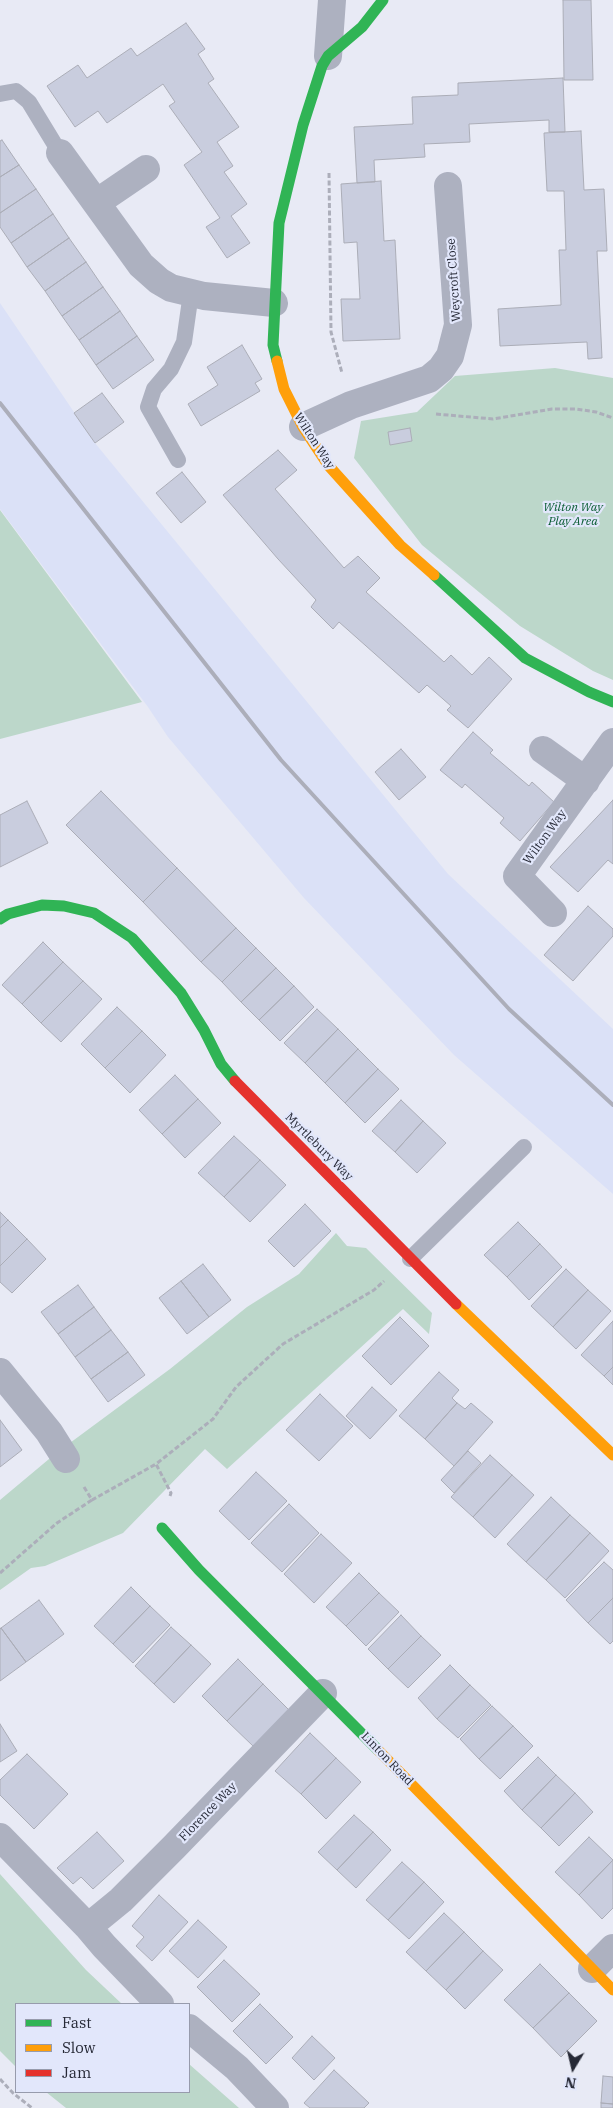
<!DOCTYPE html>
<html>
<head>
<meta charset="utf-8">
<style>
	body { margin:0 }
	#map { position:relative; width:613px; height:2108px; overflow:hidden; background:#e8eaf5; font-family:"IBM Plex Serif",serif }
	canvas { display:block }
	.legend { position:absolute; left:15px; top:2003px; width:175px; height:90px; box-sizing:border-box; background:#e2e7fb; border:1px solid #979bac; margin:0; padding:6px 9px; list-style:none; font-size:15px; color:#262936 }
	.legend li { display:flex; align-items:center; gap:10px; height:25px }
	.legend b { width:25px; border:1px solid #979bac }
	.north { position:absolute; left:548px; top:2043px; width:50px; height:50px; -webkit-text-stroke:4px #e2e7fb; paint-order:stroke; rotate:189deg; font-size:14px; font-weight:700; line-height:20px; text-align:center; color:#262936 }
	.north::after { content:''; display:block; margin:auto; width:18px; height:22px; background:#262936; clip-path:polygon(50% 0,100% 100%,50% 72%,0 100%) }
</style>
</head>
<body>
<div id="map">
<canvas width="613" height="2108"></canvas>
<ul class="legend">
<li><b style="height:6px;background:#30b455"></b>Fast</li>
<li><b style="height:6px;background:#ff9f0a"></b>Slow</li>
<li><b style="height:6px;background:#e5322d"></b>Jam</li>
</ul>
<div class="north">N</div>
</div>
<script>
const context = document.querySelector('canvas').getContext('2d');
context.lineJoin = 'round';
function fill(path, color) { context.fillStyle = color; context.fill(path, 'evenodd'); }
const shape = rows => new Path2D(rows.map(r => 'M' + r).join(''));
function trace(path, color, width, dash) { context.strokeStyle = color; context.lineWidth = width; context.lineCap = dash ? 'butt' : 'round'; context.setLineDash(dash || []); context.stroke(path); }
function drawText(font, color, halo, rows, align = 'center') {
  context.font = font + ' "IBM Plex Serif",serif'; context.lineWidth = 4.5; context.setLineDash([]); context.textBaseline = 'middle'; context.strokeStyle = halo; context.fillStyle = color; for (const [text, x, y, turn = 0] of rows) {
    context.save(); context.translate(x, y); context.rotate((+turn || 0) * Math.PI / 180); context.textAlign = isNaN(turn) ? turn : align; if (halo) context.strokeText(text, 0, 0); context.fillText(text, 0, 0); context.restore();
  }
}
fill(shape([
	[0,303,95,443,448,874,613,1029,613,1194,454,1055,304,898,168,737,148,707,0,509]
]), '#dbe1f7');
fill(shape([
	[555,368,613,378,613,680,593,671,520,626,422,545,354,458,361,421,417,412,455,376],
	[0,510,142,702,0,739],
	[336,1233,347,1246,366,1248,432,1313,429,1334,403,1309,227,1469,205,1449,123,1533,45,1566,31,1568,0,1590,0,1500,55,1454,170,1369,247,1307,299,1274],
	[0,1874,86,1970,122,2004,16,2004,16,2067,0,2051],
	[189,2064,239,2108,66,2108,46,2092,189,2092]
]), '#bcd7ca');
const building = shape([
	[563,0,591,0,593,80,564,80,563,0],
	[186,23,205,49,198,54,214,79,208,83,239,127,217,142,233,166,224,172,247,204,231,216,250,243,227,258,206,227,220,218,184,165,202,152,169,106,175,102,163,84,107,123,98,111,75,127,47,86,78,65,87,78,131,48,137,56,186,23],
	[563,78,565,132,549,132,549,120,469,124,470,142,424,144,425,157,374,160,375,182,357,183,354,127,413,124,412,97,458,95,458,83,563,78],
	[581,131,584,190,604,189,607,251,597,251,602,358,588,359,587,342,500,346,498,309,561,305,559,250,566,250,564,191,547,191,544,133,581,131],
	[2,140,19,165,0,177,0,141,2,140],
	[19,165,36,189,0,213,0,177,19,165],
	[381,181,384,241,395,240,400,339,343,341,341,299,360,299,357,242,344,243,341,184,381,181],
	[36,189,53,214,11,243,0,227,0,213,36,189],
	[53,214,69,238,27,267,11,243,53,214],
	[69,238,86,262,45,291,27,267,69,238],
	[86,262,103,287,62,316,45,291,86,262],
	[103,287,120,311,79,340,62,316,103,287],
	[120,311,137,336,96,365,79,340,120,311],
	[137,336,154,360,113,389,96,365,137,336],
	[242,345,262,379,255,383,260,391,201,426,188,404,218,385,207,367,242,345],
	[102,393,124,422,95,443,74,413,102,393],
	[410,428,412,441,390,445,388,432,410,428],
	[278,450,297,470,275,489,344,568,358,556,380,578,366,592,444,662,451,655,472,675,489,657,512,679,468,728,447,710,451,706,427,685,419,693,339,622,333,629,311,607,316,600,278,559,223,495,278,450],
	[182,472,206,502,181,523,156,493,182,472],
	[473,732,493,750,490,753,529,786,532,782,554,802,520,841,500,823,504,818,465,784,462,788,440,770,473,732],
	[401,749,426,777,399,800,375,772,401,749],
	[101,791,177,868,143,902,66,825,101,791],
	[613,800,613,864,608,860,578,892,550,867,613,800],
	[27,801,48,843,0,867,0,815,27,801],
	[177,868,236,928,201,962,143,902,177,868],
	[588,906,613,929,613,936,573,981,544,955,588,906],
	[236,928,256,948,222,982,201,962,236,928],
	[43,942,63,962,22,1004,2,985,43,942],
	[256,948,276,968,241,1002,222,982,256,948],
	[63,962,83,981,41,1023,22,1004,63,962],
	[276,968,294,986,259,1020,241,1002,276,968],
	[83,981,102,999,61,1042,41,1023,83,981],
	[294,986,314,1007,280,1041,259,1020,294,986],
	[117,1007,142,1031,105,1068,81,1044,117,1007],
	[317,1009,338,1029,305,1063,284,1043,317,1009],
	[338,1029,358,1049,325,1083,305,1063,338,1029],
	[142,1031,166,1055,130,1093,105,1068,142,1031],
	[358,1049,378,1069,345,1103,325,1083,358,1049],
	[378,1069,399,1089,365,1123,345,1103,378,1069],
	[175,1075,198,1099,162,1134,139,1110,175,1075],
	[198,1099,221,1123,185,1158,162,1134,198,1099],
	[401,1100,423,1121,395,1152,372,1131,401,1100],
	[423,1121,446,1143,417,1173,395,1152,423,1121],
	[234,1136,260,1160,224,1197,198,1173,234,1136],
	[260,1160,286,1185,250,1222,224,1197,260,1160],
	[305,1204,331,1231,294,1267,268,1241,305,1204],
	[0,1212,8,1220,0,1228,0,1212],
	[8,1220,27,1239,0,1266,0,1228,8,1220],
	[518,1222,540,1244,507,1277,484,1255,518,1222],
	[27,1239,46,1259,12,1293,0,1282,0,1266,27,1239],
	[540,1244,562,1267,529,1300,507,1277,540,1244],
	[203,1264,231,1300,209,1317,181,1281,203,1264],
	[566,1269,588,1290,553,1327,531,1306,566,1269],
	[181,1281,209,1317,187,1334,159,1298,181,1281],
	[78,1285,94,1307,58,1334,41,1312,78,1285],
	[588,1290,611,1311,576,1349,553,1327,588,1290],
	[94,1307,111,1330,75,1357,58,1334,94,1307],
	[400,1317,429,1346,391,1385,362,1356,400,1317],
	[613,1321,613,1367,604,1376,581,1355,613,1321],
	[111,1330,128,1352,91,1379,75,1357,111,1330],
	[128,1352,145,1375,108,1402,91,1379,128,1352],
	[613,1367,613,1385,604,1376,613,1367],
	[439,1372,459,1390,452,1398,457,1403,425,1439,399,1416,439,1372],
	[372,1387,397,1410,370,1439,346,1416,372,1387],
	[320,1394,353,1426,319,1461,286,1430,320,1394],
	[457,1403,465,1409,471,1403,493,1422,454,1466,425,1439,457,1403],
	[0,1420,22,1450,0,1467,0,1420],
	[468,1451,481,1463,454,1493,441,1480,468,1451],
	[490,1455,512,1475,473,1517,451,1497,490,1455],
	[256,1472,287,1501,249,1540,219,1511,256,1472],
	[512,1475,534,1495,495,1538,473,1517,512,1475],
	[551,1497,570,1515,526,1562,507,1544,551,1497],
	[289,1504,319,1533,282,1572,251,1543,289,1504],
	[570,1515,590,1533,546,1580,526,1562,570,1515],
	[590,1533,609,1551,565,1598,546,1580,590,1533],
	[321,1534,352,1563,314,1603,284,1574,321,1534],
	[604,1562,613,1570,613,1598,588,1623,566,1600,604,1562],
	[359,1573,379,1593,346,1626,326,1607,359,1573],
	[131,1587,150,1606,113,1644,94,1626,131,1587],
	[379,1593,399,1612,366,1646,346,1626,379,1593],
	[613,1598,613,1641,610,1644,588,1623,613,1598],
	[39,1600,64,1634,26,1662,1,1628,39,1600],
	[150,1606,170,1625,133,1663,113,1644,150,1606],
	[401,1615,421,1636,388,1669,368,1649,401,1615],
	[171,1627,191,1645,154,1684,135,1666,171,1627],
	[1,1628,26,1662,0,1681,0,1629,1,1628],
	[421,1636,441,1655,408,1688,388,1669,421,1636],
	[191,1645,211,1664,174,1703,154,1684,191,1645],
	[238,1659,263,1684,227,1721,202,1696,238,1659],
	[450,1665,470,1685,437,1719,418,1698,450,1665],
	[263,1684,289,1710,253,1746,227,1721,263,1684],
	[470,1685,491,1705,458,1738,437,1719,470,1685],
	[492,1706,513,1726,479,1759,460,1739,492,1706],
	[0,1724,17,1751,0,1762,0,1724],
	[513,1726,533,1746,500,1779,479,1759,513,1726],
	[310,1733,336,1758,301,1794,275,1771,310,1733],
	[27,1754,68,1794,34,1829,0,1795,0,1780,27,1754],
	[538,1757,556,1775,522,1810,504,1791,538,1757],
	[336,1758,361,1782,326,1819,301,1794,336,1758],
	[556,1775,575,1793,541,1828,522,1810,556,1775],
	[575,1793,593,1812,559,1846,541,1828,575,1793],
	[354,1815,373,1832,337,1870,318,1852,354,1815],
	[97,1832,124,1861,93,1889,81,1877,73,1884,57,1868,97,1832],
	[373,1832,391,1850,356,1888,337,1870,373,1832],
	[589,1837,613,1860,579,1895,555,1872,589,1837],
	[613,1860,613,1908,602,1919,579,1895,613,1860],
	[402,1862,424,1882,388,1920,366,1900,402,1862],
	[424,1882,444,1902,409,1939,388,1920,424,1882],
	[159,1895,188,1922,152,1961,136,1946,144,1937,132,1926,159,1895],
	[444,1913,464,1932,426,1971,406,1952,444,1913],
	[198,1920,227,1947,198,1978,169,1951,198,1920],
	[464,1932,483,1951,446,1990,426,1971,464,1932],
	[483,1951,503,1970,465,2009,446,1990,483,1951],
	[224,1960,260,1994,232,2022,197,1987,224,1960],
	[540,1964,569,1993,533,2028,504,2000,540,1964],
	[569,1993,597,2021,561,2057,533,2028,569,1993],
	[260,2004,293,2037,266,2064,233,2031,260,2004],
	[312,2036,335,2058,314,2080,292,2058,312,2036],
	[334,2070,369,2103,364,2108,310,2108,304,2103,334,2070],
	[603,2076,613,2077,613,2104,601,2103,603,2076],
	[601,2103,613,2104,613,2108,601,2108,601,2103]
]);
fill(building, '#c9cdde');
trace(building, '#abadb7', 1);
trace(shape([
	[329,173,331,332,342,373],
	[436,414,493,419,552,409,576,409,596,412,613,418],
	[84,1487,92,1500,156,1464],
	[170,1496,171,1493,156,1464,213,1419,236,1387,283,1344,374,1290,384,1281],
	[0,1573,57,1523,92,1500],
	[0,2079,13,2093,32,2108]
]), '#acaeba', 3, [5, 2.5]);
trace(shape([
	[0,94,16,91,29,102,60,153],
	[178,460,148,407,154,389,171,369,184,342,191,293],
	[410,1259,524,1147]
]), '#adb1c0', 16);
trace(shape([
	[328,56,332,0],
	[60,153,141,265,159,281,171,288,204,296,274,303],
	[96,203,146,169],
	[303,427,351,405,429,379,441,369,450,356,458,325,448,186],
	[543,750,586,781],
	[553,913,517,876,613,742],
	[0,1372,49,1432,66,1459],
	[0,1837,88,1927,104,1946,160,2004],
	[88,1927,121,1900,174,1847,323,1693],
	[592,1969,613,1948],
	[189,2028,237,2068,275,2108]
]), '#adb1c0', 28);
trace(shape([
	[277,361,273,345,279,223,303,125,322,66,328,56,362,27,383,0],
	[434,575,525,658,589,692,613,702],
	[0,919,8,914,42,905,64,906,94,913,132,938,181,993,204,1030,221,1064,235,1081],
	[162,1528,199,1570,378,1750]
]), '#30b455', 11);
trace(shape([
	[277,361,284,389,303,427,328,465,400,545,434,575],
	[456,1304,613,1455],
	[378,1750,613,1990]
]), '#ff9f0a', 11);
trace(shape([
	[235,1081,456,1304]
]), '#e5322d', 11);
trace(shape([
	[0,403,281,760,509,1009,613,1105]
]), '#acaeba', 4);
drawText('12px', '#262936', '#e2e7fb', [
	["Weycroft Close",454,280,-94],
	["Wilton Way",314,441,57],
	["Wilton Way",545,837,-54],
	["Myrtlebury Way",319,1147,45],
	["Linton Road",387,1759,46],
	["Florence Way",208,1812,-46]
]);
drawText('italic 12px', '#065a30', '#e2e7fb', [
	["Wilton Way",573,508],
	["Play Area",573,522]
]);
</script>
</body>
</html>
